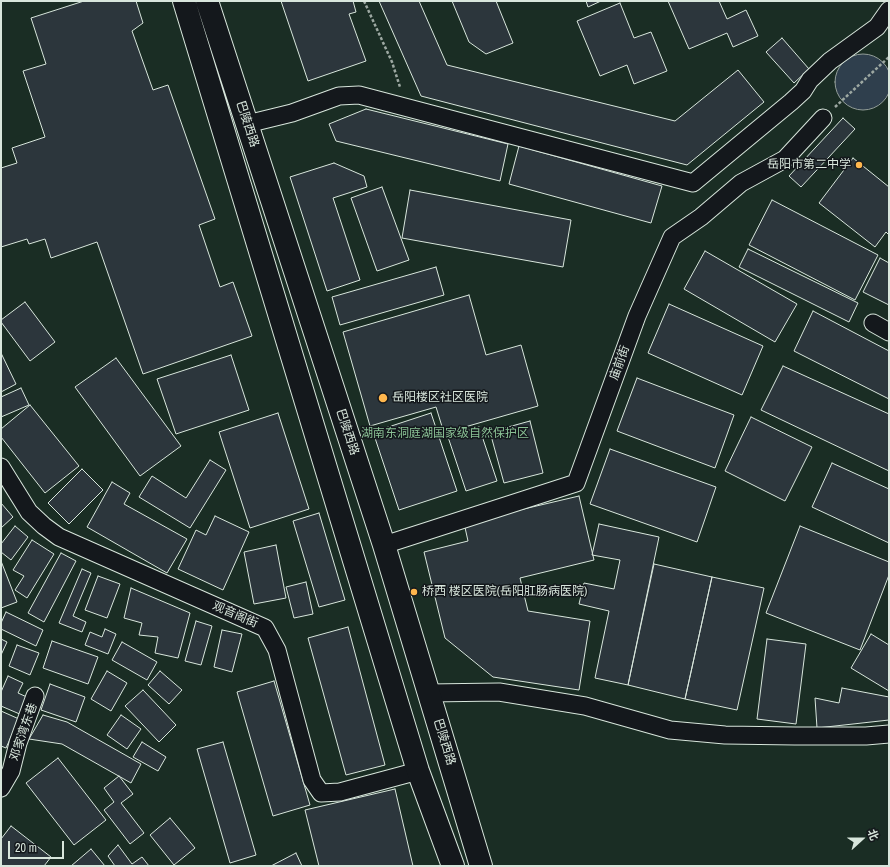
<!DOCTYPE html>
<html>
<head>
<meta charset="utf-8">
<style>
	body { margin:0 }
	#map { position:relative; width:890px; height:867px; overflow:hidden; background:#14181c; font-family:"Archivo Narrow","Noto Sans SC",sans-serif }
	canvas { display:block }
	.frame { position:absolute; inset:0; border:2px solid #d8e6dc; pointer-events:none }
	.north { position:absolute; left:842px; top:819px; width:40px; height:40px; -webkit-text-stroke:3px #14181c; paint-order:stroke; rotate:69deg; font-size:11px; font-weight:700; line-height:16px; text-align:center; color:#d8e6dc }
	.north::after { content:''; display:block; margin:auto; width:14px; height:18px; background:#d8e6dc; clip-path:polygon(50% 0,100% 100%,50% 72%,0 100%) }
	.scale { position:absolute; left:8px; top:841px; width:56px; height:18px; box-sizing:border-box; border:2px solid #d8e6dc; border-top:0; padding-left:5px; font-size:12px; line-height:14px; white-space:nowrap; color:#d8e6dc; -webkit-text-stroke:3px #14181c; paint-order:stroke }
</style>
</head>
<body>
<div id="map">
<canvas width="890" height="867"></canvas>
<div class="frame"></div>
<div class="north">北</div>
<div class="scale">20 m</div>
</div>
<script>
const context = document.querySelector('canvas').getContext('2d');
context.lineJoin = 'round';
function fill(path, color) { context.fillStyle = color; context.fill(path, 'evenodd'); }
const shape = rows => new Path2D(rows.map(r => 'M' + r).join(''));
function trace(path, color, width, dash) { context.strokeStyle = color; context.lineWidth = width; context.lineCap = dash ? 'butt' : 'round'; context.setLineDash(dash || []); context.stroke(path); }
function drawText(font, color, halo, rows, align = 'center') {
  context.font = font + ' "Archivo Narrow","Noto Sans SC",sans-serif'; context.lineWidth = 3; context.setLineDash([]); context.textBaseline = 'middle'; context.strokeStyle = halo; context.fillStyle = color; for (const [text, x, y, turn = 0] of rows) {
    context.save(); context.translate(x, y); context.rotate((+turn || 0) * Math.PI / 180); context.textAlign = isNaN(turn) ? turn : align; if (halo) context.strokeText(text, 0, 0); context.fillText(text, 0, 0); context.restore();
  }
}
const green = shape([
	[1,1,889,1,889,866,1,866,1,1]
]);
fill(green, '#1a2d24');
trace(green, '#939e99', 1);
const water = shape([
	'835 82a28 28 0 1 1 56 0a28 28 0 1 1-56 0Z'
]);
fill(water, '#2f3f4d');
trace(water, '#939e99', 1);
const building = shape([
	[84,1,136,1,143,23,132,31,153,90,168,85,215,219,199,225,220,287,233,282,252,336,143,374,97,242,51,258,45,239,29,244,27,239,1,247,1,168,17,163,12,148,45,137,23,71,46,64,31,18,84,1],
	[281,1,353,1,356,12,349,14,366,61,308,81,281,1],
	[379,1,419,1,447,65,675,121,738,70,764,102,687,165,421,96,379,1],
	[452,1,496,1,513,43,486,54,469,42,452,1],
	[586,1,601,1,588,7,586,1],
	[668,1,719,1,727,19,746,10,758,36,733,47,727,33,689,49,668,1],
	[620,3,634,38,651,32,667,71,634,84,627,65,600,76,577,21,620,3],
	[782,38,809,69,794,83,766,52,782,38],
	[366,109,508,144,500,181,336,141,329,124,366,109],
	[843,118,855,129,801,187,789,176,843,118],
	[519,146,662,186,651,223,509,184,519,146],
	[853,158,889,187,889,235,886,232,875,247,819,203,853,158],
	[334,163,364,176,367,187,333,198,360,280,327,291,290,177,334,163],
	[382,187,409,260,377,271,351,198,382,187],
	[410,190,571,220,563,267,402,238,410,190],
	[772,200,878,255,855,300,749,245,772,200],
	[748,249,858,303,849,322,739,267,748,249],
	[705,251,797,304,775,342,684,289,705,251],
	[880,258,889,263,889,305,863,292,880,258],
	[436,267,444,295,340,325,332,297,436,267],
	[469,295,486,355,521,345,538,406,444,433,436,407,370,426,343,332,469,295],
	[25,302,55,342,30,361,1,322,1,320,25,302],
	[669,304,763,346,742,395,648,353,669,304],
	[813,311,889,351,889,399,794,351,813,311],
	[1,353,16,384,1,392,1,353],
	[231,355,249,410,176,434,157,379,231,355],
	[116,358,181,446,140,476,75,387,116,358],
	[783,366,889,414,889,471,761,410,783,366],
	[637,378,734,415,715,468,617,431,637,378],
	[21,388,29,405,1,417,1,397,21,388],
	[30,405,79,466,45,493,1,437,1,429,30,405],
	[278,413,309,509,250,528,219,432,278,413],
	[431,413,457,491,399,510,373,432,431,413],
	[751,417,812,447,785,501,725,471,751,417],
	[530,421,543,473,504,483,490,432,530,421],
	[479,427,497,481,466,491,448,437,479,427],
	[610,449,716,487,697,542,590,504,610,449],
	[210,460,226,470,190,528,139,497,152,476,186,498,210,460],
	[832,463,889,489,889,543,812,507,832,463],
	[82,469,103,490,69,524,48,503,82,469],
	[112,482,130,493,124,504,187,539,167,573,87,527,112,482],
	[579,496,594,560,520,578,528,611,590,621,579,690,493,677,445,638,424,552,468,541,464,523,579,496],
	[1,503,13,517,1,528,1,503],
	[319,513,345,600,319,607,293,521,319,513],
	[215,516,249,532,223,590,178,569,196,530,206,535,215,516],
	[599,524,659,537,628,685,595,678,609,611,579,604,584,583,614,589,620,560,592,555,599,524],
	[15,526,28,537,11,560,1,552,1,544,15,526],
	[800,526,889,562,889,575,860,650,766,613,800,526],
	[32,540,54,554,27,598,15,590,24,576,13,570,32,540],
	[276,545,286,598,254,604,244,552,276,545],
	[61,553,76,561,44,622,28,613,61,553],
	[1,561,17,602,1,608,1,561],
	[654,564,712,577,685,699,628,685,654,564],
	[82,569,91,573,73,616,86,622,82,632,59,623,82,569],
	[98,576,120,584,107,618,85,610,98,576],
	[712,577,764,588,737,710,685,699,712,577],
	[306,582,313,614,294,618,286,587,306,582],
	[131,588,190,613,178,658,155,653,158,637,139,635,142,623,124,618,131,588],
	[6,612,43,630,36,646,1,629,1,623,6,612],
	[196,621,212,626,201,665,185,661,196,621],
	[348,627,385,765,346,775,308,638,348,627],
	[105,629,116,634,108,654,85,645,90,632,102,637,105,629],
	[222,630,242,634,232,672,214,667,222,630],
	[871,634,889,645,889,691,851,668,871,634],
	[1,639,7,642,1,655,1,639],
	[767,639,806,644,796,724,757,719,767,639],
	[52,641,98,657,88,684,43,668,52,641],
	[122,642,157,662,147,680,112,660,122,642],
	[17,645,39,653,30,675,9,666,17,645],
	[107,671,127,683,111,711,91,699,107,671],
	[160,671,182,690,169,704,148,685,160,671],
	[8,676,23,683,18,693,29,698,22,715,1,706,1,692,8,676],
	[274,681,310,805,273,816,237,692,274,681],
	[50,684,85,697,76,722,41,710,50,684],
	[842,688,889,697,889,720,817,728,815,698,839,703,842,688],
	[143,690,176,725,159,742,125,706,143,690],
	[1,711,19,719,6,748,1,746,1,711],
	[43,715,67,722,141,764,131,783,62,744,29,739,43,715],
	[121,715,141,729,127,749,107,735,121,715],
	[142,742,166,757,158,771,133,757,142,742],
	[223,742,256,855,230,863,197,749,223,742],
	[58,758,106,820,74,845,26,783,58,758],
	[119,776,133,794,121,803,144,833,130,844,104,810,114,802,104,788,119,776],
	[395,789,413,866,319,866,305,810,395,789],
	[170,818,195,848,174,865,150,835,170,818],
	[11,826,51,857,44,866,1,866,1,839,11,826],
	[118,845,132,864,142,857,149,866,115,866,108,856,118,845],
	[91,849,105,866,71,866,91,849],
	[296,853,302,866,271,866,296,853]
]);
fill(building, '#2c363c');
trace(building, '#d8e6dc', 1);
const minor = shape([
	[247,124,292,113,339,96,359,95,693,183,791,102,803,91,810,80,830,61,877,27,889,10],
	[873,323,889,332],
	[1,467,29,512,44,526,59,537,265,628,277,650,312,780,321,793,340,792,418,771],
	[384,545,576,483,637,316,672,237,701,217,741,183,785,159,823,118],
	[429,693,499,692,585,706,670,730,725,735,795,736,866,736,889,734],
	[1,788,11,771,18,743,35,696]
]);
const primary = shape([
	[184,1,418,771,453,866],
	[207,1,384,545,481,866]
]);
trace(minor, '#d8e6dc', 19);
trace(primary, '#d8e6dc', 24);
trace(shape([
	[364,1,392,62,400,87],
	[835,107,889,57]
]), '#9da8a2', 2.5, [3, 2]);
trace(minor, '#14181c', 17);
trace(primary, '#14181c', 22);
for (const [x, y, r, color] of [
	[859,165,4,"#ffb74d"],
	[383,398,5,"#ffb74d"],
	[414,592,4,"#ffb74d"]
]) { const dot = new Path2D(); dot.arc(x, y, r, 0, 2 * Math.PI); context.fillStyle = color; context.fill(dot); trace(dot, '#14181c', 1.5); }
drawText('12px', '#d8e6dc', '#14181c', [
	["巴陵西路",247,124,72],
	["庙前街",620,363,-70],
	["巴陵西路",347,432,72],
	["观音阁街",235,615,23],
	["邓家湾东巷",24,732,-71],
	["巴陵西路",444,742,73]
]);
drawText('12px', '#d8e6dc', '#14181c', [
	["岳阳市第二中学",851,165,"right"],
	["岳阳楼区社区医院",392,398],
	["桥西 楼区医院(岳阳肛肠病医院)",422,592]
], 'left');
drawText('12px', '#8ac095', '#14181c', [
	["湖南东洞庭湖国家级自然保护区",445,434]
]);
</script>
</body>
</html>
